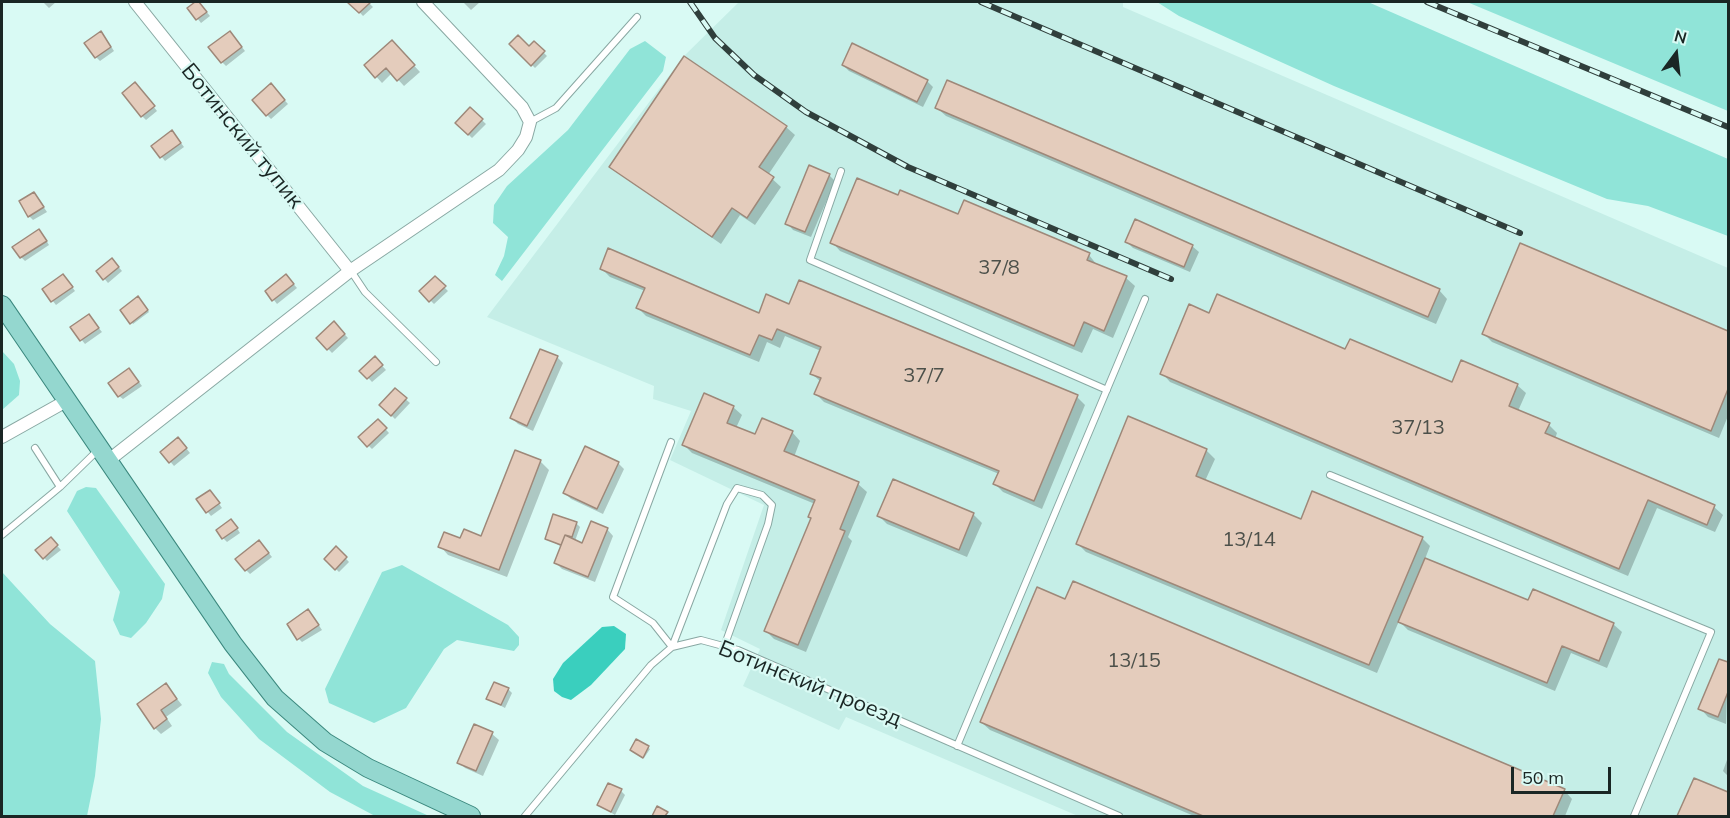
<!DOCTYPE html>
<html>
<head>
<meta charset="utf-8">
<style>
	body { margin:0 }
	#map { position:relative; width:1730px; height:818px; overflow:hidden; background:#d9faf4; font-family:Mulish,sans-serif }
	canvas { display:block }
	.frame { position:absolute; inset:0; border:3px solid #1a2624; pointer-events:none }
	.north { position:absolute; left:1646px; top:24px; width:60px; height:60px; -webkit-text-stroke:4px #d9faf4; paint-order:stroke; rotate:15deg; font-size:16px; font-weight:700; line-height:24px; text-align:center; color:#1a2624 }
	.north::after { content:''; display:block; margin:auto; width:21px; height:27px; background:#1a2624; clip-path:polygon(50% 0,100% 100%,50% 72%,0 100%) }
	.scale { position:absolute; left:1511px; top:767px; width:100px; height:27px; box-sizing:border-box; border:3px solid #1a2624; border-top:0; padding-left:8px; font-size:18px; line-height:21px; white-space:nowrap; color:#1a2624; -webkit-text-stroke:4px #d9faf4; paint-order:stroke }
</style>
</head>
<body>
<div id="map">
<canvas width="1730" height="818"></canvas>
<div class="frame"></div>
<div class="north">N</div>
<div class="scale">50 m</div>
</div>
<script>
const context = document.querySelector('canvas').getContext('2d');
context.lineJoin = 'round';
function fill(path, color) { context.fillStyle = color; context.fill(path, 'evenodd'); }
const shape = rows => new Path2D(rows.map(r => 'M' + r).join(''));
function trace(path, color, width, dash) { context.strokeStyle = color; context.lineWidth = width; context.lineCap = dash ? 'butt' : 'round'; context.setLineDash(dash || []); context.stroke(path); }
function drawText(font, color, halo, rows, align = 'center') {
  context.font = font + ' Mulish,sans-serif'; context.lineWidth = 4.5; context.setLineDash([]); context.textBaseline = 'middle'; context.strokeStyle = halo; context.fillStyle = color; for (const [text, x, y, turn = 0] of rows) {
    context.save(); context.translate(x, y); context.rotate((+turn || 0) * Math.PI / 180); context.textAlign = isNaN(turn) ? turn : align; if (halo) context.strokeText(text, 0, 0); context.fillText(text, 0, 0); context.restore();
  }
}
fill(shape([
	[739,2,1123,2,1123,7,1728,268,1728,816,1078,816,846,717,839,730,743,686,760,649,721,630,764,505,670,460,691,411,653,399,654,386,487,317,684,56]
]), '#c5eee7');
fill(shape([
	[1157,2,1368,2,1728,159,1728,236,1648,206,1607,199,1334,86,1179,16],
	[1467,2,1728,2,1728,111],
	[645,41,666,57,663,71,502,281,495,275,504,256,508,237,493,223,494,205,507,186,568,130,630,49],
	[2,351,14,364,20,381,19,395,2,410],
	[86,487,96,488,165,584,162,599,146,623,131,638,120,635,113,620,120,592,67,511,77,491],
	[402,565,508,625,519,637,519,645,514,651,457,640,444,649,406,708,374,723,329,703,325,689,382,572],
	[2,572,50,624,95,661,101,719,95,776,87,816,2,816],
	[212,662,224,664,229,674,287,732,363,786,429,816,375,816,330,792,259,739,221,697,208,673]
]), '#90e4d8');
fill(shape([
	[614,626,626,634,625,649,591,685,571,700,562,697,554,691,553,679,563,663,602,627]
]), '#3acfbe');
fill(shape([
	[43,2,56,2,49,8],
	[198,2,210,16,201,23,189,8],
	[350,2,368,2,373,7,363,16],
	[463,2,480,2,471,10],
	[233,36,245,51,226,66,222,62],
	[105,37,114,51,100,61,96,57],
	[392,42,420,72,404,86,392,73,382,83,366,65],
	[534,43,547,56,535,68,511,44,529,48],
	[843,65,927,81,933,87,923,107,849,71],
	[139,88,157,111,146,120,142,116],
	[274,89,288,104,271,119,267,115],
	[937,108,1439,290,1447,299,1436,324,946,116],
	[470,109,486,124,472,138,457,123],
	[786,127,795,135,768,175,781,187,755,225,740,215,721,244,611,167],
	[175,135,184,147,165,161,153,146],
	[829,175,835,181,811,237,793,230,787,223],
	[34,193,47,212,33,220,29,216],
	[898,197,1089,255,1097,265,1126,278,1135,286,1113,338,1093,329,1082,353,840,251,832,242],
	[43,235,49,245,25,261,21,257],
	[1127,242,1192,246,1199,252,1190,272,1133,248],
	[1521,245,1728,333,1728,416,1719,438,1492,342,1484,334],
	[116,264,122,271,108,283,98,271],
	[601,268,759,315,790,305,1077,397,1085,405,1042,509,1003,492,995,484,999,474,824,402,816,394,821,382,812,374,821,351,785,336,780,348,767,342,759,362,646,316,638,308,645,291,610,277],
	[435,278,448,291,434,304,421,291],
	[67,280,75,291,56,305,44,290],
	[290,280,297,288,277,304,267,291],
	[138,298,149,312,133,324,122,311],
	[1210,315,1346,351,1452,384,1517,385,1526,393,1518,411,1549,425,1557,433,1555,439,1714,507,1723,515,1715,532,1657,508,1628,576,1170,382,1162,373],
	[92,320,102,332,85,344,72,328],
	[334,323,348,338,332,353,318,338],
	[557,357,563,363,533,431,518,424,512,418],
	[375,358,386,370,372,382,362,371],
	[133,374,142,386,123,399,119,396],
	[395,390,410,403,395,419,381,405],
	[733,407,742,415,736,428,756,436,792,432,800,441,794,457,858,484,867,492,848,537,852,541,806,652,774,639,766,631,812,519,815,504,692,453,684,445],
	[378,421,389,433,372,449,360,437],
	[182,443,190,453,174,466,162,452],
	[1206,450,1215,459,1205,481,1301,521,1422,538,1430,546,1425,559,1529,602,1613,624,1622,632,1607,668,1571,653,1555,691,1408,630,1399,621,1377,673,1086,552,1077,543],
	[540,461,549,470,507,577,448,555,440,546,482,538],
	[618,463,624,469,603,514,571,499,565,493],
	[213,495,222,508,211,516,198,500],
	[973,514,982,523,967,557,887,524,879,516],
	[576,523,580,527,575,541,583,545,607,529,613,536,595,582,562,569,556,563,562,547,547,539],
	[235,525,240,533,227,542,223,538],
	[51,539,61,550,47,561,37,550],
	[263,546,272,557,250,574,246,570],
	[336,548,349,562,339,572,326,559],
	[312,615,322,630,302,642,299,639],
	[1720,661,1728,664,1726,724,1708,717,1700,708],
	[166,685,182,705,166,717,172,726,161,734,155,728],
	[508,689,512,693,505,708,488,699],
	[981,722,1564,790,1572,799,1565,816,1194,816,990,730],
	[475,726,492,734,499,740,483,776,465,768,459,762],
	[637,741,650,749,644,758,633,752],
	[1728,757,1728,776,1723,771],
	[1695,780,1728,794,1728,816,1679,816],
	[621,791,625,795,615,815,599,805]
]), '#0003');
const building = shape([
	[195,2,199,2,207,12,196,20,187,8,195,2],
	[347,2,371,2,359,13,347,2],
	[101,31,111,47,95,58,84,43,101,31],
	[230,31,242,47,221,63,208,47,230,31],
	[518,35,529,46,534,41,545,51,531,66,509,44,518,35],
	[392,40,415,65,397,81,386,68,375,78,364,65,392,40],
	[852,43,928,80,917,102,842,65,852,43],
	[684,56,787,126,759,167,774,177,747,218,732,208,712,237,609,167,684,56],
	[947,80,1440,289,1428,317,935,108,947,80],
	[135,82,155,106,141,117,122,93,135,82],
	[271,83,285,100,266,116,252,100,271,83],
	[470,107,483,119,468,135,455,123,470,107],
	[172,130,181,143,160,158,151,146,172,130],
	[809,165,830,174,805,232,785,224,809,165],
	[857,178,898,195,900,190,958,214,964,200,1090,253,1087,260,1127,276,1104,331,1084,322,1074,346,830,243,857,178],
	[34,192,44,207,28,217,19,201,34,192],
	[1135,219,1193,245,1184,267,1125,242,1135,219],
	[39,229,47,241,20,258,12,247,39,229],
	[1520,243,1728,331,1728,389,1711,431,1482,334,1520,243],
	[608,248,759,313,766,294,789,304,799,280,1078,395,1034,501,993,484,999,471,814,394,821,378,810,374,821,347,777,329,772,340,759,335,750,355,636,308,645,288,600,269,608,248],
	[112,258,119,267,103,280,96,271,112,258],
	[63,274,73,287,51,302,42,289,63,274],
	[286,274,294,284,272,301,265,291,286,274],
	[435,276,446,286,429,302,419,291,435,276],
	[1217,294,1345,349,1350,339,1452,382,1461,360,1518,384,1509,406,1550,423,1545,433,1715,505,1707,525,1648,500,1619,569,1160,374,1189,304,1209,313,1217,294],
	[138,296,148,310,130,324,120,310,138,296],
	[89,314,99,328,80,341,70,327,89,314],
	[334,321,345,334,327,350,316,338,334,321],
	[540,349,558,356,527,426,510,418,540,349],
	[375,356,383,365,367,379,359,371,375,356],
	[129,368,139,382,118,397,108,383,129,368],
	[395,388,407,398,391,416,379,405,395,388],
	[704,393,734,406,727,423,755,434,762,418,793,431,784,451,859,482,840,529,845,531,798,645,764,631,811,518,808,517,815,500,682,445,704,393],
	[1128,416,1207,449,1196,476,1301,519,1312,491,1423,537,1369,665,1076,544,1128,416],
	[378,419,387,428,367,447,358,437,378,419],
	[178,437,187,448,169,463,160,452,178,437],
	[585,446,619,462,597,509,563,493,585,446],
	[515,450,541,460,499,570,438,547,444,532,460,538,464,529,481,536,515,450],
	[893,479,974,513,959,550,877,516,893,479],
	[210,490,220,503,206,513,196,499,210,490],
	[553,514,577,522,572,537,565,535,561,545,545,539,553,514],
	[231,519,238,528,222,539,216,530,231,519],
	[591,521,608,528,588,577,554,563,565,535,582,543,591,521],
	[51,537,58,545,43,559,35,550,51,537],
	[259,540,269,553,245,571,235,559,259,540],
	[336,546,347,557,335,570,324,559,336,546],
	[1425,558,1528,600,1533,589,1614,623,1599,661,1562,646,1547,683,1398,622,1425,558],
	[1073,581,1565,789,1553,816,1203,816,980,722,1037,587,1065,599,1073,581],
	[308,609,319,625,297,640,287,624,308,609],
	[1719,659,1728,662,1728,692,1718,717,1698,709,1719,659],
	[494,682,509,688,501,705,486,699,494,682],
	[166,683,177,699,161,710,167,719,154,729,137,704,166,683],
	[474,724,493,732,476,771,457,763,474,724],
	[636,739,649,746,643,758,630,750,636,739],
	[1694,778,1728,792,1728,816,1677,816,1694,778],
	[608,783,622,789,611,812,597,805,608,783],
	[657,806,668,812,665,816,652,816,657,806]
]);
fill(building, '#e4ccbc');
trace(building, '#9e8879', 1.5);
const lane = shape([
	[530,122,556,108,637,17],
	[841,171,810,260,1107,390],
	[351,271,365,292,436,362],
	[671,442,613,597,653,623,672,647,727,504,737,488,762,495,772,505,768,524,724,647],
	[35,448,60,487],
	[1330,475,1711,632,1634,816],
	[2,535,60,487,98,450],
	[957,746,1145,299],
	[525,816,651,665,672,647,701,640,738,650,1119,816]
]);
const street = shape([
	[135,2,350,271],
	[2,437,68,400],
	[109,460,350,271,499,170,518,150,526,137,530,122,522,107,423,2]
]);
const primary = shape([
	[2,305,233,644,275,698,325,742,368,768,471,816]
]);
trace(lane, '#89a8a3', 8);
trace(street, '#89a8a3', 14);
trace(primary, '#3b887e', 20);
trace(lane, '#fff', 6);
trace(street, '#fff', 12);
trace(primary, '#94d7cf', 18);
const rail = shape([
	[690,2,715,38,754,75,806,112,908,167,1171,279],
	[981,2,1520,233],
	[1427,2,1728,127]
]);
trace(rail, '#303f3c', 6);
trace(rail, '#d9faf4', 4, [11]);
drawText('20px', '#4c504a', null, [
	["37/8",999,268],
	["37/7",924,376],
	["37/13",1418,428],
	["13/14",1249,540],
	["13/15",1134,661]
]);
drawText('22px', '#1a2624', '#d9faf4', [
	["Ботинский тупик",242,136,51],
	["Ботинский проезд",810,684,22]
]);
</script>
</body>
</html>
